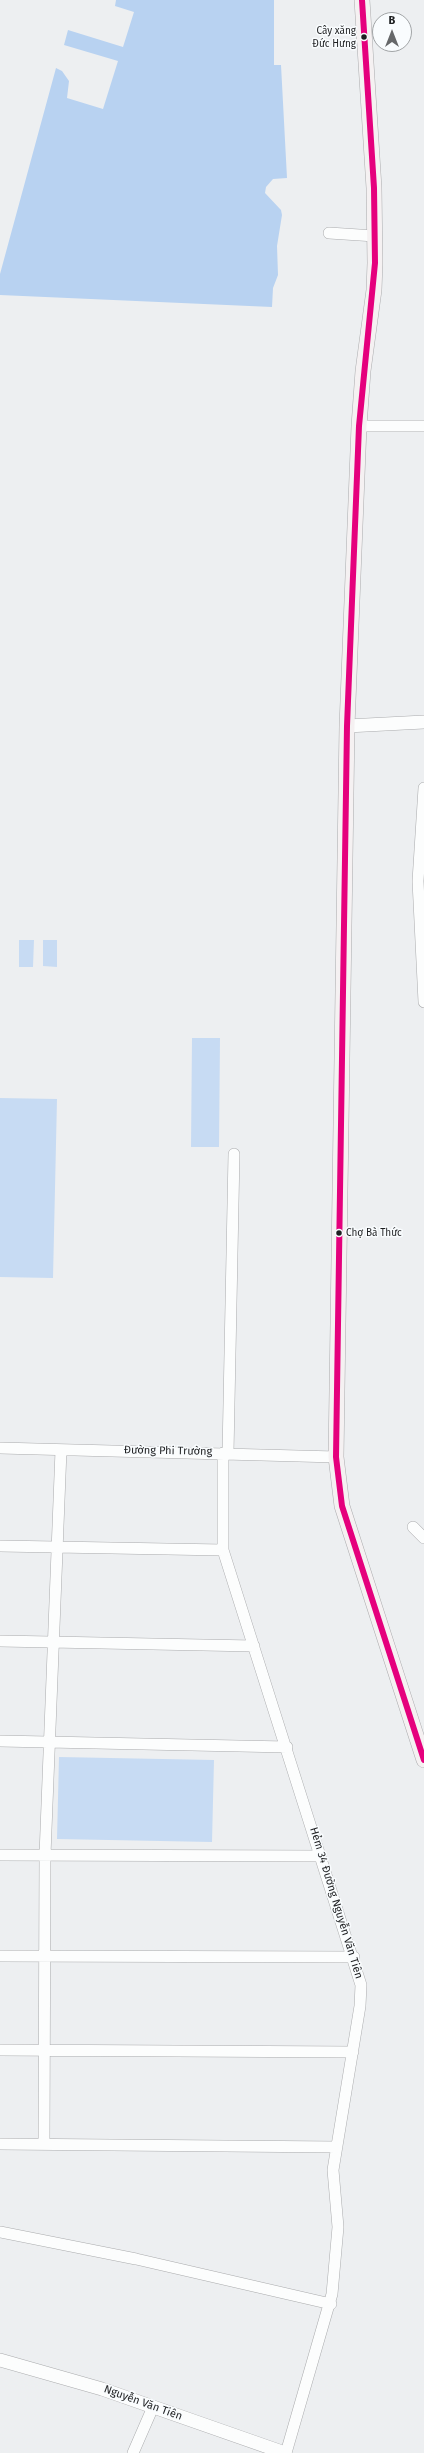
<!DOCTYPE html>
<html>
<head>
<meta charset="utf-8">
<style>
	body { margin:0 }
	#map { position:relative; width:424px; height:2453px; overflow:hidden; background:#edeff1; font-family:"Fira Sans",sans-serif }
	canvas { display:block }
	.north { position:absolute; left:372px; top:12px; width:40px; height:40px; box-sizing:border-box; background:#f9fcfe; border:1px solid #a1a4a6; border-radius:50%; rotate:0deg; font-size:11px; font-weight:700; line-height:16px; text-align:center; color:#1e1f21 }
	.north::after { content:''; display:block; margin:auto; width:14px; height:18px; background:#66686a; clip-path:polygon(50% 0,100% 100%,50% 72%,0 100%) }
</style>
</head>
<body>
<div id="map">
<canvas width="424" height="2453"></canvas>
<div class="north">B</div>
</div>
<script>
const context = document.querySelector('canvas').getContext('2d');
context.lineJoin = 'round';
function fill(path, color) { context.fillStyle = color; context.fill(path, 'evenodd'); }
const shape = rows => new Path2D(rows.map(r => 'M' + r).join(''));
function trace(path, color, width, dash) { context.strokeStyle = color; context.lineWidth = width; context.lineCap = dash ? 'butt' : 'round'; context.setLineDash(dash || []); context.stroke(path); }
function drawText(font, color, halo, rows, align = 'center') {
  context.font = font + ' "Fira Sans",sans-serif'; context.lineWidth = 3; context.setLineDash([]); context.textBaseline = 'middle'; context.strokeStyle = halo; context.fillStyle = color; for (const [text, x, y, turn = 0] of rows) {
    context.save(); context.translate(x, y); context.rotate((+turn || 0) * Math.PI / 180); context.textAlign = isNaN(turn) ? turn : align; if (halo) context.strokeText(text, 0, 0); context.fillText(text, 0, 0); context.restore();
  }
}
fill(shape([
	[19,940,34,940,33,967,19,967],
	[43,940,57,940,57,967,43,966],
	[192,1038,220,1038,219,1147,191,1147],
	[0,1098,57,1099,53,1278,0,1277],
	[59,1757,214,1760,212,1842,57,1839]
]), '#c7dbf3');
fill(shape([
	[116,0,274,0,274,65,281,65,287,178,273,179,266,187,265,193,281,210,282,215,277,246,278,275,273,288,272,307,0,295,0,274,56,68,62,71,69,81,67,98,103,109,118,61,64,45,68,30,123,47,134,12,115,6]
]), '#b8d2f1');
const minor = shape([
	[329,233,375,236],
	[359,426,424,426],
	[424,788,418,881,424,1002],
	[0,1448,336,1457],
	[223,1453,223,1550,361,1985,360,2006,333,2170,338,2227,332,2294,286,2453],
	[228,1453,234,1154],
	[413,1527,424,1538],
	[0,1546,223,1550],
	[0,1641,254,1646],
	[0,1741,287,1747],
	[0,1855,321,1856],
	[0,1956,354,1957],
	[0,2050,353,2052],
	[0,2144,337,2147],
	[44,2144,45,1855,61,1450],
	[0,2232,136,2259,331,2304],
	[133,2453,153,2407]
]);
const tertiary = shape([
	[347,726,424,722],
	[0,2360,102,2389,285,2453]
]);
const secondary = shape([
	[362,0,374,188,375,263,374,290,363,371,359,426,347,726,336,1457,342,1506,424,1760]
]);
trace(minor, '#aaabad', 12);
trace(tertiary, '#aaabad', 14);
trace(secondary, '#aaabad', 16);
trace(minor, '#fcfdfd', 11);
trace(tertiary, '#fcfdfd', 13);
trace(secondary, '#f5f1f2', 15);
trace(shape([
	[362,0,374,188,375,263,359,426,347,726,336,1457,342,1506,424,1760]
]), '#e5007d', 6);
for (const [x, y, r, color] of [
	[364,37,3.5,"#1e1f21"],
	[339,1233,3.5,"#1e1f21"]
]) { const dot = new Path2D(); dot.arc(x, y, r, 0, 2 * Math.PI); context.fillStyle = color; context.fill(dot); trace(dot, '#f9fcfe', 1.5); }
drawText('10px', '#1e1f21', '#f9fcfe', [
	["Cây xăng",356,31],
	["Đức Hưng",356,44],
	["Chợ Bà Thức",346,1233,"left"]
], 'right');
drawText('11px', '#1e1f21', '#f9fcfe', [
	["Đường Phi Trường",168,1451,1],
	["Hẻm 34 Đường Nguyễn Văn Tiên",336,1903,73],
	["Nguyễn Văn Tiên",143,2403,20]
]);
</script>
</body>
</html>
